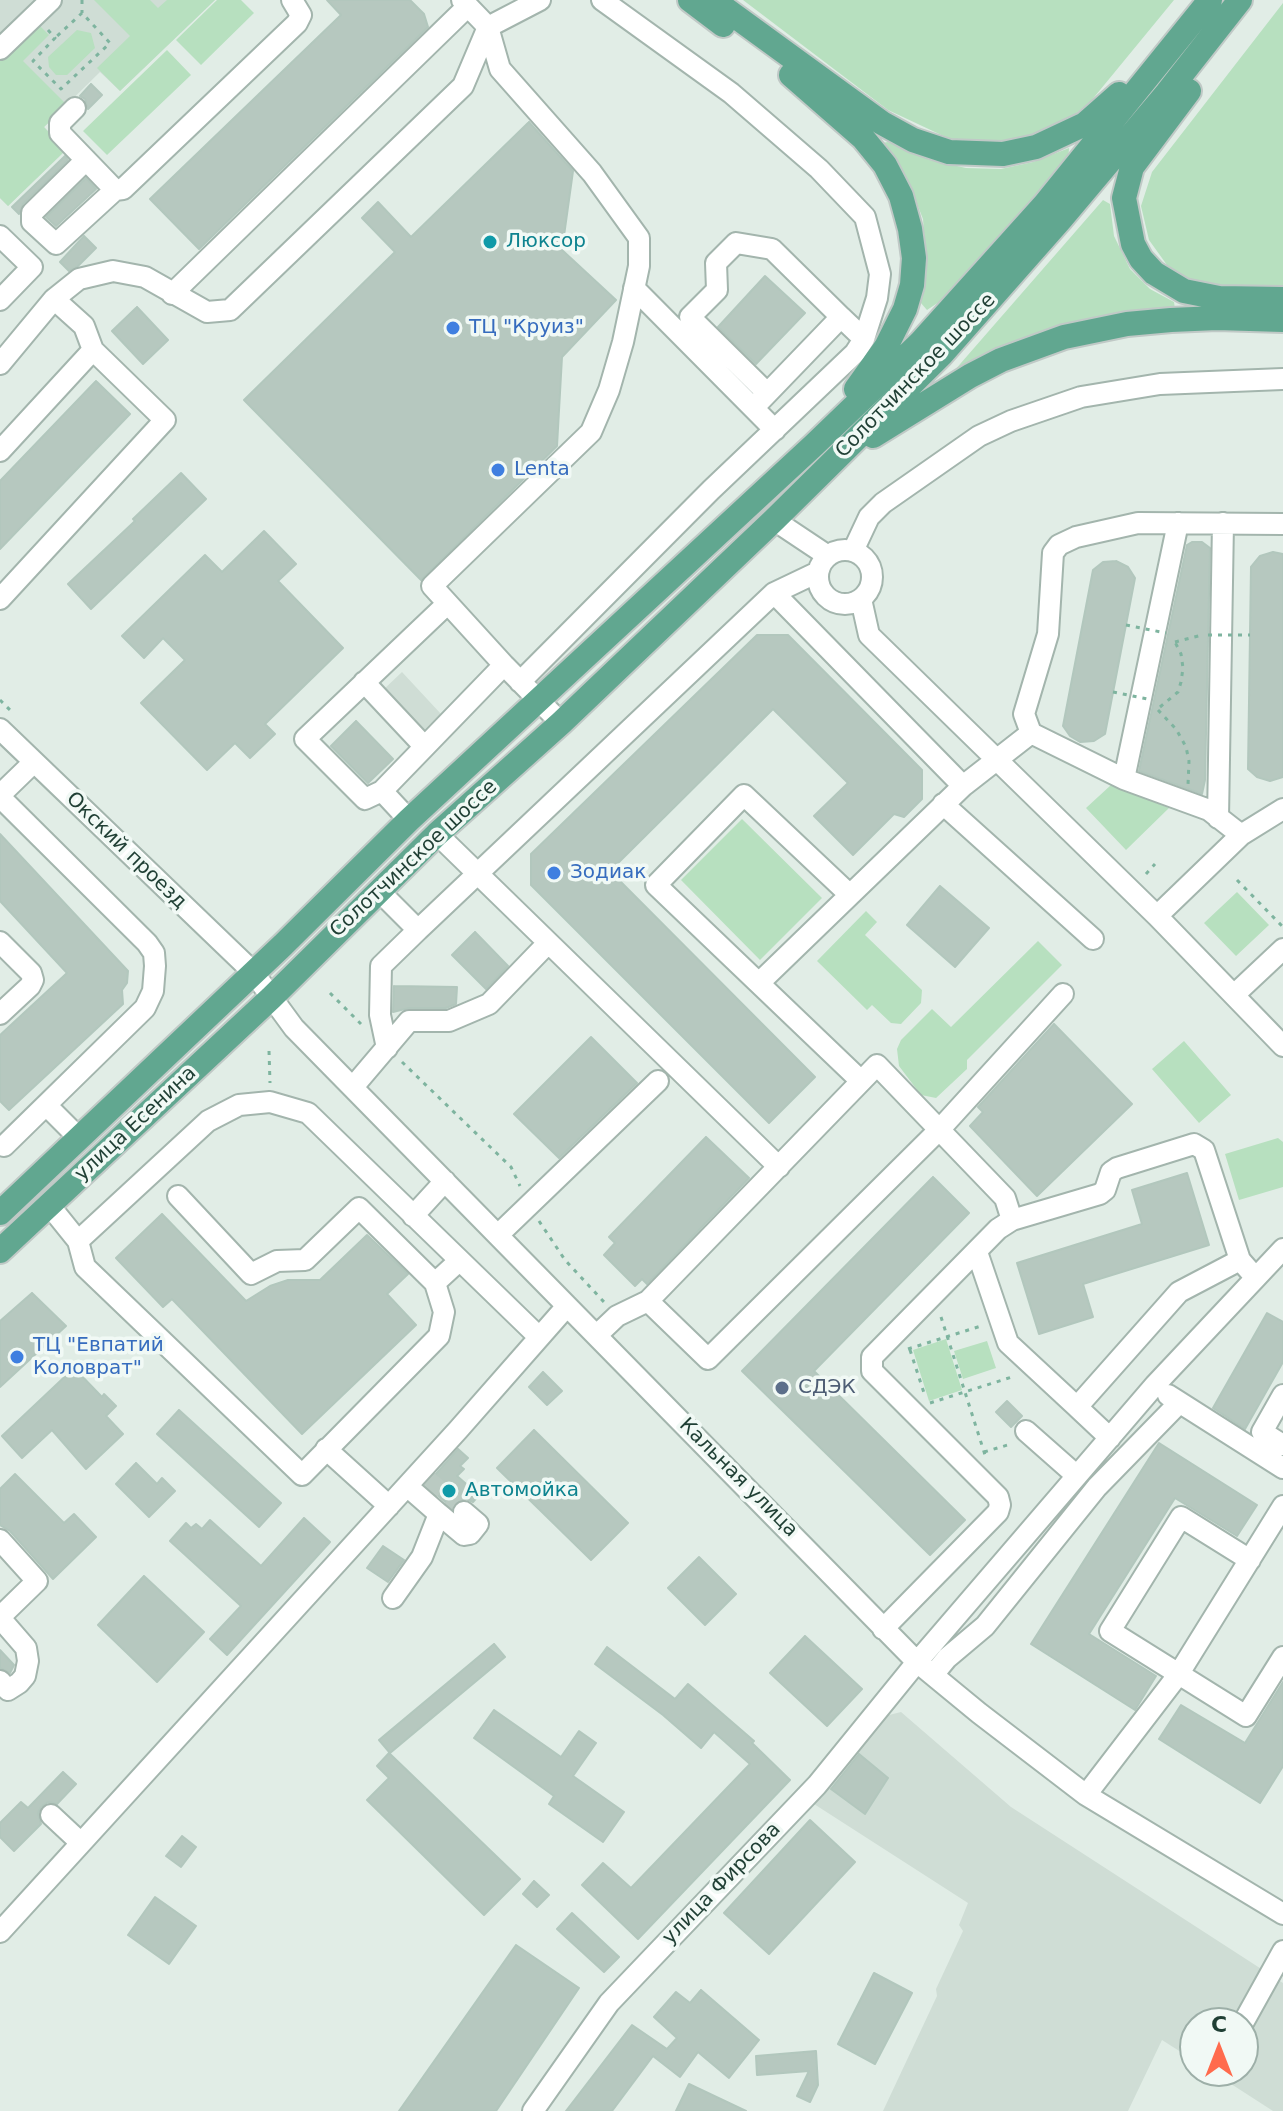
<!DOCTYPE html>
<html>
<head>
<meta charset="utf-8">
<style>
	body { margin:0 }
	#map { position:relative; width:1283px; height:2111px; overflow:hidden; background:#e1ede6; font-family:"DejaVu Sans",sans-serif }
	canvas { display:block }
	.north { position:absolute; left:1179px; top:2007px; width:80px; height:80px; box-sizing:border-box; background:#f1f9f5; border:2px solid #9dafa8; border-radius:50%; rotate:0deg; font-size:22px; font-weight:700; line-height:32px; text-align:center; color:#1f3f34 }
	.north::after { content:''; display:block; margin:auto; width:28px; height:36px; background:#ff6b4d; clip-path:polygon(50% 0,100% 100%,50% 72%,0 100%) }
</style>
</head>
<body>
<div id="map">
<canvas width="1283" height="2111"></canvas>
<div class="north">С</div>
</div>
<script>
const context = document.querySelector('canvas').getContext('2d');
context.lineJoin = 'round';
function fill(path, color) { context.fillStyle = color; context.fill(path, 'evenodd'); }
const shape = rows => new Path2D(rows.map(r => 'M' + r).join(''));
function trace(path, color, width, dash) { context.strokeStyle = color; context.lineWidth = width; context.lineCap = dash ? 'butt' : 'round'; context.setLineDash(dash || []); context.stroke(path); }
function drawText(font, color, halo, rows, align = 'center') {
  context.font = font + ' "DejaVu Sans",sans-serif'; context.lineWidth = 7; context.setLineDash([]); context.textBaseline = 'middle'; context.strokeStyle = halo; context.fillStyle = color; for (const [text, x, y, turn = 0] of rows) {
    context.save(); context.translate(x, y); context.rotate((+turn || 0) * Math.PI / 180); context.textAlign = isNaN(turn) ? turn : align; if (halo) context.strokeText(text, 0, 0); context.fillText(text, 0, 0); context.restore();
  }
}
fill(shape([
	[0,0,215,0,120,91,100,72,44,127,66,150,8,206,0,198],
	[402,672,441,714,421,733,382,691],
	[901,1712,1011,1807,1283,1983,1283,2111,1273,2111,1211,2071,1243,2071,1243,2023,1195,2023,1195,2061,1162,2040,1128,2111,883,2111,937,1996,936,1989,963,1931,959,1925,968,1903,814,1804,885,1716]
]), '#cfddd5');
fill(shape([
	[94,0,150,0,158,8,167,0,215,0,120,91,97,68,130,36],
	[217,0,241,0,254,13,201,65,176,40],
	[743,0,1174,0,1091,101,1068,120,1039,134,1010,141,985,142,952,140,888,110],
	[1283,3,1283,288,1201,287,1167,265,1149,240,1141,206,1152,172],
	[37,23,49,35,23,61,67,105,44,127,66,150,8,206,0,198,0,58],
	[77,30,91,33,95,48,67,75,56,75,49,67,48,57],
	[167,50,191,75,107,155,83,131],
	[888,142,930,160,966,168,1001,169,1033,162,1069,148,1068,162,945,298,927,310,920,302,926,258,923,219,908,181,882,143],
	[1103,200,1110,204,1114,236,1130,269,1150,289,1174,302,1175,309,1098,318,1045,331,999,348,954,371],
	[1111,785,1169,808,1126,850,1086,808],
	[742,819,822,898,760,960,681,880],
	[1237,892,1269,925,1236,956,1204,923],
	[866,911,877,922,865,935,922,990,921,1003,901,1024,891,1023,872,1005,867,1010,817,961],
	[1038,941,1062,965,967,1060,967,1069,936,1098,921,1095,899,1066,897,1049,901,1040,932,1009,951,1027],
	[1184,1041,1231,1095,1199,1123,1152,1069],
	[1278,1138,1283,1142,1283,1187,1239,1200,1225,1154],
	[946,1339,962,1390,929,1401,913,1350],
	[987,1341,996,1368,963,1379,954,1351]
]), '#b7e0bf');
const building = shape([
	[327,0,410,0,424,14,428,27,199,249,150,199,341,15,327,0],
	[91,84,102,95,88,109,85,99,80,96,91,84],
	[529,122,573,171,562,250,616,300,562,357,557,446,421,580,244,400,395,252,362,218,378,202,411,237,529,122],
	[65,156,68,160,23,204,19,214,12,207,65,156],
	[86,178,96,189,56,226,46,217,86,178],
	[84,236,96,248,78,266,69,271,60,262,84,236],
	[765,276,805,313,756,364,718,327,765,276],
	[137,307,168,340,143,364,112,331,137,307],
	[96,381,130,414,0,549,0,481,96,381],
	[181,473,206,499,91,609,68,584,135,521,133,519,181,473],
	[264,531,296,564,278,581,343,648,265,724,275,734,250,758,235,743,207,770,141,703,185,660,163,638,144,658,122,636,205,555,222,572,264,531],
	[1192,542,1202,542,1210,548,1205,780,1202,794,1139,771,1187,545,1192,542],
	[1273,552,1283,554,1283,777,1270,781,1257,777,1248,769,1251,567,1260,556,1273,552],
	[1116,561,1128,567,1135,578,1105,734,1094,741,1080,742,1070,736,1063,726,1093,570,1103,562,1116,561],
	[757,635,788,635,922,770,922,799,904,817,894,814,853,855,814,816,848,783,773,709,610,871,815,1077,769,1123,531,885,531,854,757,635],
	[356,721,393,759,368,783,331,746,356,721],
	[0,834,128,971,127,983,122,990,123,1004,9,1110,0,1101,0,1035,67,973,0,901,0,834],
	[940,886,989,928,955,967,907,925,940,886],
	[475,932,508,966,486,989,452,955,475,932],
	[394,986,457,987,456,1004,446,1008,409,1008,393,1012,394,986],
	[1054,1024,1132,1104,1037,1196,970,1126,983,1112,978,1107,1054,1024],
	[591,1037,637,1083,559,1158,514,1114,591,1037],
	[706,1137,749,1178,647,1284,642,1279,635,1286,604,1255,615,1243,609,1237,706,1137],
	[1187,1173,1209,1245,1083,1284,1093,1317,1039,1334,1017,1263,1142,1224,1132,1190,1187,1173],
	[933,1177,969,1213,814,1371,965,1520,930,1555,742,1371,933,1177],
	[162,1214,246,1301,270,1286,288,1280,320,1280,367,1235,408,1274,387,1294,416,1325,302,1434,172,1299,163,1307,116,1258,162,1214],
	[32,1293,66,1326,0,1387,0,1321,32,1293],
	[1267,1313,1283,1322,1283,1362,1245,1429,1213,1408,1267,1313],
	[74,1368,102,1397,104,1394,116,1406,106,1416,123,1434,86,1469,52,1430,22,1458,2,1436,74,1368],
	[543,1372,562,1391,547,1405,529,1387,543,1372],
	[1007,1401,1022,1416,1011,1427,996,1412,1007,1401],
	[179,1410,281,1503,259,1527,157,1434,179,1410],
	[534,1430,628,1523,591,1560,497,1468,534,1430],
	[1159,1443,1257,1505,1237,1536,1175,1498,1089,1634,1156,1676,1135,1710,1031,1644,1159,1443],
	[458,1449,468,1458,460,1466,464,1469,457,1476,479,1495,473,1502,466,1499,459,1500,452,1508,426,1485,458,1449],
	[136,1463,157,1484,162,1478,175,1491,149,1517,116,1484,136,1463],
	[15,1474,64,1523,74,1514,96,1537,53,1579,10,1531,0,1525,0,1489,15,1474],
	[304,1518,330,1542,227,1655,210,1639,241,1606,170,1541,186,1523,191,1528,196,1524,202,1529,210,1520,261,1566,304,1518],
	[383,1546,404,1560,388,1582,367,1568,383,1546],
	[699,1557,736,1594,705,1625,668,1588,699,1557],
	[144,1576,204,1632,157,1682,98,1625,144,1576],
	[805,1636,862,1689,827,1726,770,1673,805,1636],
	[494,1644,505,1657,390,1753,379,1740,494,1644],
	[607,1647,675,1699,688,1684,754,1741,752,1743,790,1780,638,1939,582,1885,603,1863,631,1888,750,1764,714,1732,701,1748,663,1715,595,1664,607,1647],
	[0,1650,14,1665,10,1673,0,1668,0,1650],
	[1283,1682,1283,1766,1260,1803,1159,1739,1181,1705,1245,1743,1283,1682],
	[494,1710,561,1757,579,1731,596,1743,573,1776,624,1812,603,1842,549,1804,554,1796,474,1738,494,1710],
	[389,1753,520,1879,484,1915,367,1800,389,1778,377,1766,389,1753],
	[859,1754,888,1778,865,1814,831,1789,859,1754],
	[63,1772,76,1784,57,1804,48,1802,41,1807,38,1813,41,1824,14,1851,0,1837,0,1823,21,1802,28,1808,63,1772],
	[810,1820,855,1862,769,1954,724,1913,810,1820],
	[182,1836,196,1847,181,1867,166,1856,182,1836],
	[534,1881,549,1895,537,1907,523,1894,534,1881],
	[155,1897,196,1926,169,1964,128,1935,155,1897],
	[572,1913,619,1957,604,1972,557,1929,572,1913],
	[516,1945,579,1988,496,2111,399,2111,516,1945],
	[874,1973,912,1993,875,2064,838,2044,874,1973],
	[701,1990,759,2040,729,2078,698,2052,680,2077,653,2056,612,2111,566,2111,632,2025,667,2049,677,2038,654,2017,676,1992,690,2003,701,1990],
	[816,2051,818,2085,810,2102,797,2096,809,2071,757,2075,756,2056,816,2051],
	[689,2084,746,2111,676,2111,689,2084]
]);
fill(building, '#b6c8bf');
trace(building, '#b2c7bd', 2);
trace(shape([
	[426,1479,464,1512]
]), '#bacac2', 20, [20, 10]);
const minor = shape([
	[462,0,488,27,500,69,592,173,639,238,639,266,623,342,609,390,591,432,432,586,504,665,561,723],
	[0,49,51,0],
	[75,108,60,123,60,133,115,190,123,189,297,23,301,15,292,0],
	[86,160,32,213,32,222,56,244,115,190],
	[0,236,32,267,0,300],
	[634,288,775,430],
	[172,294,468,6],
	[54,299,84,326,93,350],
	[0,364,54,299,79,279,113,271,145,277,207,312,230,310,463,86,488,27,540,0],
	[767,393,690,317,717,290,716,263,736,243,772,249,841,317],
	[760,401,841,317,864,339],
	[0,451,93,350,165,420,0,599],
	[774,520,828,556],
	'818 577a27 27 0 1 1 54 0a27 27 0 1 1-54 0Z',
	[853,551,869,517,883,503,979,436,1011,421,1081,397,1160,384,1283,379],
	[774,593,963,786,850,895,744,795,656,885,861,1081],
	[861,599,869,635,1157,916,1283,1046],
	[447,604,305,739,365,799,382,791,504,665],
	[364,682,424,746],
	[520,682,711,490,855,353,864,339,877,298,880,274,865,217,819,169,731,93,602,0],
	[0,729,253,972,294,1028,917,1662,979,1713,1086,1795,1283,1914],
	[1031,733,1124,779,1209,810,1241,835],
	[1124,779,1178,523],
	[963,786,1031,733,1024,714,1048,634,1053,553,1059,545,1076,537,1138,523,1283,524],
	[382,791,409,820],
	[0,795,34,762],
	[0,797,147,943,154,953,155,966,153,991,145,1008,4,1146],
	[943,804,1093,939],
	[1218,818,1223,523],
	[437,834,779,1167],
	[379,891,418,930,381,966,380,1015,387,1048],
	[1157,916,1241,835,1283,809],
	[418,930,774,593,818,572],
	[0,942,31,973,33,980,30,986,0,1014],
	[759,983,850,895],
	[1234,995,1283,949],
	[353,1087,409,1021,449,1021,489,1004,548,943],
	[46,1105,79,1138],
	[178,1196,251,1274,277,1261,305,1260,359,1208,435,1283],
	[49,1205,78,1241,85,1267,302,1475,439,1336,444,1312,435,1283,459,1261],
	[413,1216,445,1181],
	[499,1234,658,1081],
	[78,1241,208,1121,239,1105,270,1102,308,1113,539,1337],
	[977,1252,1008,1343,1077,1407],
	[648,1301,708,1359,940,1129,1063,994],
	[597,1335,617,1316,648,1301,877,1065,1005,1198,1012,1220],
	[1168,1395,1283,1468],
	[1283,1395,1262,1432,1283,1445],
	[1026,1431,1077,1476],
	[1110,1438,1077,1407,1179,1292,1240,1260],
	[326,1449,389,1506],
	[439,1514,464,1535,470,1534,478,1524,464,1512],
	[0,1540,37,1581,0,1617],
	[1250,1560,1181,1517,1110,1631,1246,1716,1283,1657],
	[393,1598,422,1557,439,1514,407,1486],
	[0,1618,26,1648,28,1661,25,1676,19,1683,8,1690,0,1681],
	[883,1629,998,1512,1000,1505,998,1497,872,1371,872,1357,998,1229,1012,1220,1100,1194,1105,1190,1111,1172,1117,1168,1194,1144,1204,1150,1240,1260,1255,1277],
	[933,1675,947,1658,985,1626,1097,1487,1178,1404],
	[1086,1795,1178,1675,1283,1506],
	[51,1815,81,1843],
	[0,1932,458,1430,567,1306],
	[1243,2023,1283,1951],
	[533,2111,609,2003,817,1785,917,1662,1155,1385,1283,1249]
]);
const major = shape([
	[690,0,723,25],
	[713,0,882,123,913,140,949,152,1003,154,1036,147,1085,124,1119,94],
	[791,75,863,138,885,165,901,196,910,229,914,258,912,285,905,309,886,347,856,389],
	[1189,91,1132,167,1124,198,1133,244,1141,259,1154,273,1184,291,1219,298,1283,299],
	[873,436,970,376,1001,360,1064,337,1127,324,1171,320,1217,318,1283,320],
	[0,1213,283,945,409,820,814,445,920,343,1045,204,1210,0],
	[0,1251,271,998,437,834,561,723,774,520,941,355,1061,219,1167,93,1240,0]
]);
trace(minor, '#a3b5ad', 24);
trace(major, '#c0c9c6', 28);
trace(shape([
	[82,0,82,13],
	[48,30,55,38,33,61,61,89,110,43,82,13,55,38],
	[1175,642,1202,635],
	[0,700,14,714],
	[1160,707,1178,692,1181,682,1183,668,1181,654,1175,642,1171,642],
	[1158,710,1176,729,1186,747,1189,761,1188,785],
	[1146,874,1155,864],
	[1237,880,1282,926],
	[330,993,361,1024],
	[269,1051,270,1083],
	[402,1062,511,1167,520,1186],
	[539,1221,565,1260,604,1302],
	[941,1317,986,1458],
	[908,1349,981,1326],
	[910,1350,925,1396],
	[930,1403,1015,1376],
	[984,1452,1011,1444]
]), '#7eb49f', 3, [4, 6]);
trace(minor, '#fff', 20);
trace(major, '#61a790', 24);
trace(shape([
	[1126,625,1166,633],
	[1208,635,1250,635],
	[1113,692,1152,700]
]), '#7eb49f', 3, [4, 6]);
for (const [x, y, r, color] of [
	[490,242,8,"#0f9aa8"],
	[453,328,8,"#3f7fe0"],
	[498,470,8,"#3f7fe0"],
	[554,873,8,"#3f7fe0"],
	[17,1357,8,"#3f7fe0"],
	[782,1388,8,"#5c6f8a"],
	[449,1491,8,"#0f9aa8"]
]) { const dot = new Path2D(); dot.arc(x, y, r, 0, 2 * Math.PI); context.fillStyle = color; context.fill(dot); trace(dot, '#f1f9f5', 3); }
drawText('20px', '#0d838f', '#f1f9f5', [
	["Люксор",506,242],
	["Автомойка",465,1491]
], 'left');
drawText('20px', '#366cbe', '#f1f9f5', [
	["ТЦ \"Круиз\"",469,328],
	["Lenta",514,470],
	["Зодиак",570,873],
	["ТЦ \"Евпатий",33,1346],
	["Коловрат\"",33,1369]
], 'left');
drawText('20px', '#1f3f34', '#f1f9f5', [
	["Солотчинское шоссе",916,376,-46],
	["Окский проезд",126,851,44],
	["Солотчинское шоссе",414,859,-43],
	["улица Есенина",136,1124,-43],
	["Кальная улица",738,1478,45],
	["улица Фирсова",722,1884,-46]
]);
drawText('20px', '#4e5e75', '#f1f9f5', [
	["СДЭК",798,1388]
], 'left');
</script>
</body>
</html>
